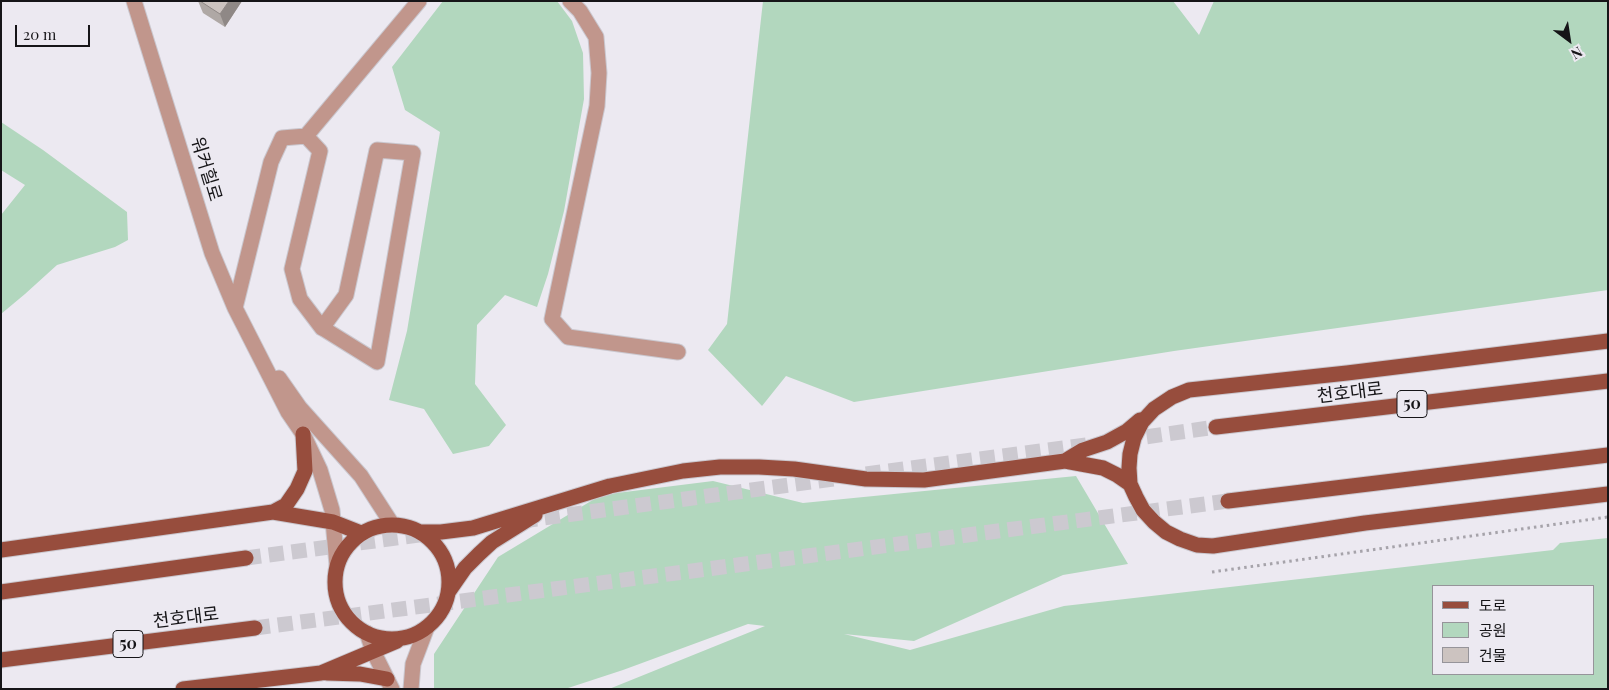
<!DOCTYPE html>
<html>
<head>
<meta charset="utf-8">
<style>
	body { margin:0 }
	#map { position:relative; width:1609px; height:690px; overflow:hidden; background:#ece9f1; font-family:"Playfair Display","Noto Sans KR",serif }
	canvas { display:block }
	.frame { position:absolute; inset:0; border:2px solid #161518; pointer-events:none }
	.legend { position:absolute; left:1432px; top:585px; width:162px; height:90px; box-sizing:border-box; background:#ece9f1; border:1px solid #96949a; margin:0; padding:6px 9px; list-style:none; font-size:15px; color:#161518 }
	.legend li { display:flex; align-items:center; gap:10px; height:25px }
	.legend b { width:25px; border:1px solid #96949a }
	.north { position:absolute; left:1544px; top:15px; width:50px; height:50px; -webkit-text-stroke:4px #ece9f1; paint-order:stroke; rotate:149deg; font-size:14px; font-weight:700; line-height:20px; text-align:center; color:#161518 }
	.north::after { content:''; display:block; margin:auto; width:18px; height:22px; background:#161518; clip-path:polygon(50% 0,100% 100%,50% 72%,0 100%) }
	.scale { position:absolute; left:15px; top:25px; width:75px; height:22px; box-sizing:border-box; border:2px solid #161518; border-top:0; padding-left:6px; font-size:15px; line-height:18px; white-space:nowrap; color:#161518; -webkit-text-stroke:4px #ece9f1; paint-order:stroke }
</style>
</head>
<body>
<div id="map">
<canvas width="1609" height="690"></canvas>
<div class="frame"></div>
<ul class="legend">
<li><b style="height:6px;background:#974d3d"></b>도로</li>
<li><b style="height:14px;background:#b2d7be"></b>공원</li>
<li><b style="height:14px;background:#ccc3c0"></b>건물</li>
</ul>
<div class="north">N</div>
<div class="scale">20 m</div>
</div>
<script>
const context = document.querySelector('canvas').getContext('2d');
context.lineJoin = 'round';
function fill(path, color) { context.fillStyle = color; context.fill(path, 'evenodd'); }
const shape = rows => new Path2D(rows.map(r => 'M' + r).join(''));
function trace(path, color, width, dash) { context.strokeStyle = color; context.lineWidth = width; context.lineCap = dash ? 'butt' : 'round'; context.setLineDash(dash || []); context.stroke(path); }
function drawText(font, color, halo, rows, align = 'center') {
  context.font = font + ' "Playfair Display","Noto Sans KR",serif'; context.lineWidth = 4; context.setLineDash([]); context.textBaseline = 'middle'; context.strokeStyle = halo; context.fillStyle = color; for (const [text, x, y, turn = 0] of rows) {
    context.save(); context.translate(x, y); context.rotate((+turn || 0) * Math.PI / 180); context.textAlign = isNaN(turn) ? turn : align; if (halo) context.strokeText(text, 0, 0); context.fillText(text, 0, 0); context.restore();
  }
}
fill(shape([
	[443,1,557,1,572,21,583,53,584,99,564,211,548,274,537,307,505,295,477,325,475,384,506,425,489,446,453,454,424,409,389,400,407,331,440,132,405,110,392,67],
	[763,1,1173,1,1199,35,1214,1,1608,1,1608,290,1174,351,854,402,786,376,762,406,708,350,727,324],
	[1,122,43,150,127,212,128,240,115,247,57,265,25,294,1,314,1,215,25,185,1,170],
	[1076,476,1128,564,1063,575,914,641,844,634,910,650,1064,606,1553,550,1560,543,1608,538,1608,689,609,689,765,626,748,624,623,670,565,689,434,689,434,654,498,557,601,495,713,481,803,503],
	[1433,586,1593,586,1593,674,1433,674]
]), '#b2d7be');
trace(shape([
	[1124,440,1216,427],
	[866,474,1094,444],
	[522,521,841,478],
	[246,558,435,533],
	[255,628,1228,501]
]), '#ccc9d0', 15, [15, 8]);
const minor = shape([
	[134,1,212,253,235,308,288,412,303,434,320,470,332,510,337,565],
	[570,1,580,11,596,37,599,73,597,106,552,319,568,337,678,352],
	[306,136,320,151,292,269,300,299,322,328,324,329,377,362,413,153,377,150,346,295,322,328],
	[235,308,271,162,282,138,306,136,419,1],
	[279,378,300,408,361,476,392,524],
	[367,633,373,651,392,689],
	[411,689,413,664,427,627]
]);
const major = shape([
	[1608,341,1347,373,1189,390,1172,397,1154,409,1142,422,1134,438,1130,454,1129,468,1130,484,1136,497,1143,510,1154,522,1166,532,1180,539,1197,545,1213,546,1365,523,1608,494],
	[1216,427,1608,381],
	[1065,461,1083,450,1107,442,1127,431,1140,420],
	[1228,501,1608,455],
	[273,512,286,505,297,489,305,471,303,434],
	'335 582a57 57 0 1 1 114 0a57 57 0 1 1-114 0Z',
	[421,532,441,532,473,528,610,486,683,471,720,467,759,467,794,469,866,479,924,480,1065,461,1103,468,1117,475,1130,484],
	[1,550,273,512,333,522,361,533],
	[449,591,465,568,479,554,492,542,535,515],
	[1,592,246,558],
	[1,660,255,628],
	[327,673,360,674,387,679],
	[183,689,321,673,397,641]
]);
trace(minor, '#cac7ce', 17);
trace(major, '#cac7ce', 17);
trace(shape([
	[1212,572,1608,517]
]), '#a6a3aa', 3, [2.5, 4]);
trace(minor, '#c1968c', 15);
trace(major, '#974d3d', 15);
fill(shape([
	[198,1,242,1,225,27,203,13]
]), '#afa8a5');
fill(shape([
	[229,1,242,1,225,27,220,14]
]), '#8f8886');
const building = shape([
	[200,1,229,1,220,14,200,1]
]);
fill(building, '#ccc3c0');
trace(building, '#8f8886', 1);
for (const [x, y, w] of [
	[1412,404,30],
	[128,644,30]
]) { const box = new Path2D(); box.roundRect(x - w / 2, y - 13.5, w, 27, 4); context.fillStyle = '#ece9f1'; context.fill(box); trace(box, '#161518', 1); }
drawText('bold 16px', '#161518', null, [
	["50",1412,404],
	["50",128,644]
]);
drawText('18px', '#161518', '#ece9f1', [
	["워커힐로",206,169,73],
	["천호대로",1350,393,-7],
	["천호대로",186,618,-7]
]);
</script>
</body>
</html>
